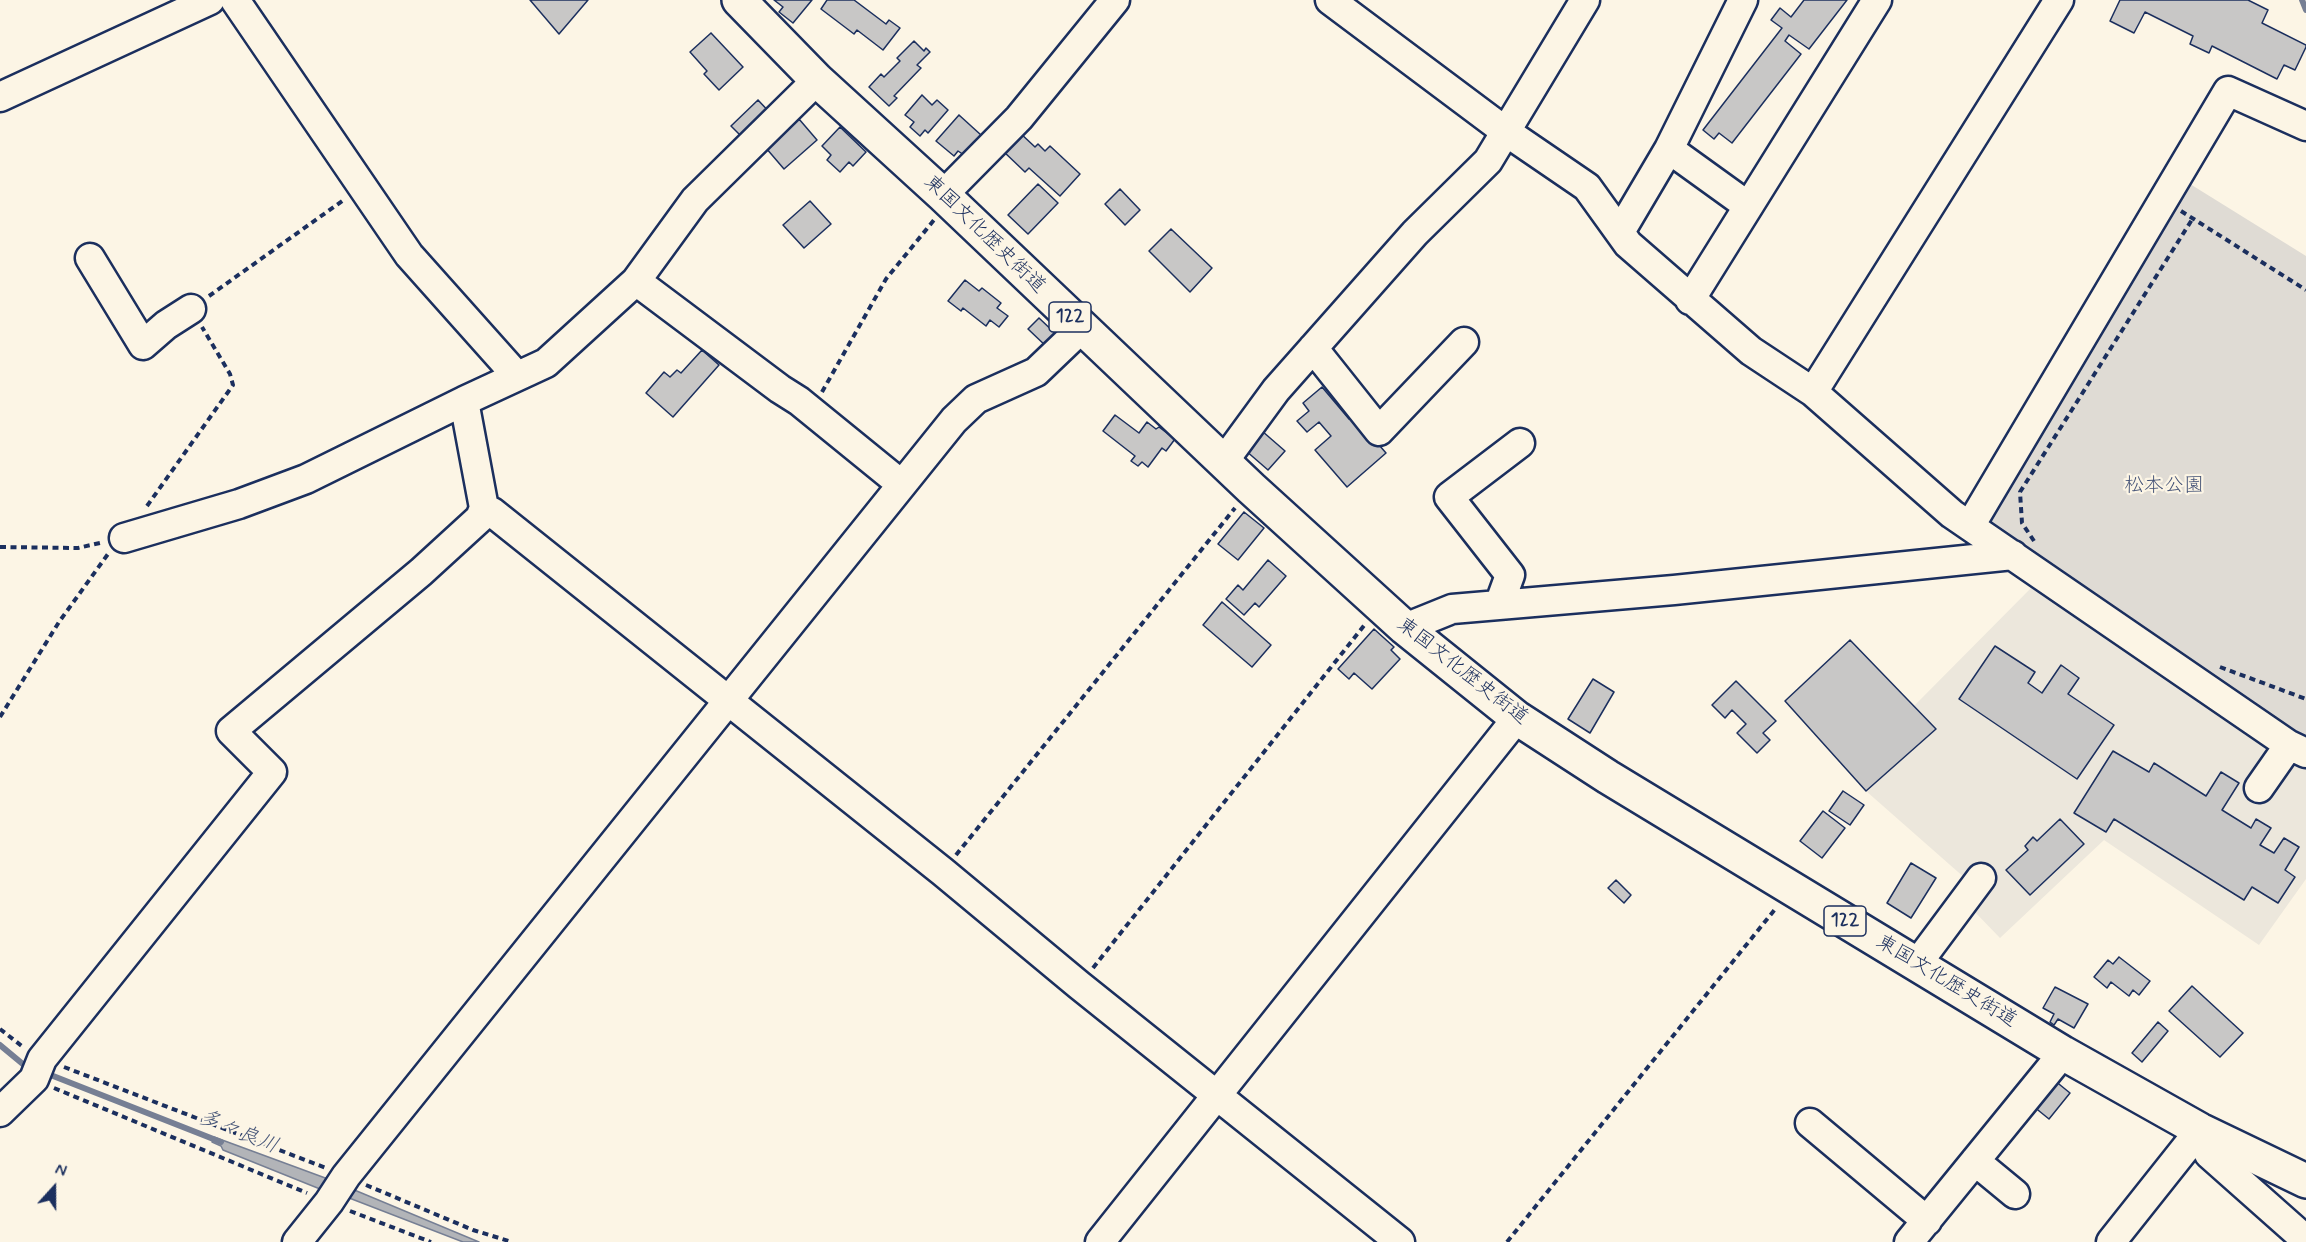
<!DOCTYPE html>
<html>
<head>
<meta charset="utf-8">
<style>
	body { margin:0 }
	#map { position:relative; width:2306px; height:1242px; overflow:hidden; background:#fcf5e5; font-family:Mynerve,sans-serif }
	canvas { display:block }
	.north { position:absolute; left:24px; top:1158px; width:60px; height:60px; -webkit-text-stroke:4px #fcf5e5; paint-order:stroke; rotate:21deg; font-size:16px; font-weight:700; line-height:24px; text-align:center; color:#1b2f5e }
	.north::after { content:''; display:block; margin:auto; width:21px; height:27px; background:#1b2f5e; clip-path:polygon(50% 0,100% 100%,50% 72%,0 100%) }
</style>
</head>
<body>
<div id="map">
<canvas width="2306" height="1242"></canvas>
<div class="north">N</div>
</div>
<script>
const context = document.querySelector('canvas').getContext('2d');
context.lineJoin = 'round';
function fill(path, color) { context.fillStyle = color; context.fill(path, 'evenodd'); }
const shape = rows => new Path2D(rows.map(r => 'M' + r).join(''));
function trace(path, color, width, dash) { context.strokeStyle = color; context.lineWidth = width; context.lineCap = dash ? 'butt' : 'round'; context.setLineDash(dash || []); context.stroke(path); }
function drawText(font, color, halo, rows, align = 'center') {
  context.font = font + ' Mynerve,"Klee One",sans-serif'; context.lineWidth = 4.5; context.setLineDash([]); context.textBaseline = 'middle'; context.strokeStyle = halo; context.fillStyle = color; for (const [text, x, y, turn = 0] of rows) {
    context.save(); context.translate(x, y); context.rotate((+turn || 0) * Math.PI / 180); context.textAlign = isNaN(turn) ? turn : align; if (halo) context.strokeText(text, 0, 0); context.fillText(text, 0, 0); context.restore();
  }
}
fill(shape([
	[2035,584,2306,766,2306,879,2259,945,2104,840,2000,938,1971,908,1992,876,1978,862,1966,879,1866,791,1785,701,1850,640,1913,707]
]), '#ece7dc');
fill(shape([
	[2182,179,2306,256,2306,753,1975,529]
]), '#dfdbd4');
const water = shape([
	[214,1137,328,1179,479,1242,463,1242,344,1196,330,1193,223,1150,221,1146,212,1142,214,1137]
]);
fill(water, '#b2b4b8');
trace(water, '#767f94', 1.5);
trace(shape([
	[2302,0,2306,10],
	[0,1045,24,1065,31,1068],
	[43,1072,221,1142]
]), '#767f94', 6);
const building = shape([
	[530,0,588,0,559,34,530,0],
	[774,0,812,0,793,23,779,12,783,7,774,0],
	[827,0,854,0,886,24,889,20,900,28,883,50,857,30,854,34,821,9,827,0],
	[1804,0,1847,0,1809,49,1789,35,1785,41,1801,54,1732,143,1719,133,1714,139,1703,130,1782,28,1771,20,1780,8,1791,17,1804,0],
	[2120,0,2248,0,2268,10,2262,23,2306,45,2306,47,2295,70,2284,65,2277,79,2212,46,2209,53,2190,44,2193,36,2145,12,2134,33,2110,21,2120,0],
	[711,33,743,67,719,90,704,74,707,71,690,52,711,33],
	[914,41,924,51,926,48,930,52,917,65,921,68,894,96,897,98,889,106,869,87,881,74,884,77,900,61,897,58,914,41],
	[922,95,932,105,937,100,948,110,928,133,925,130,920,136,910,127,914,122,905,115,922,95],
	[758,100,774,117,747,142,731,126,758,100],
	[959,115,981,135,964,155,958,151,954,156,936,141,959,115],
	[799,119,817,140,784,169,766,148,799,119],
	[840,127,866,152,853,166,849,162,840,172,827,160,831,155,822,146,840,127],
	[1019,132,1035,147,1038,144,1045,151,1050,146,1080,174,1060,196,1029,168,1025,172,1002,150,1019,132],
	[1038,184,1058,203,1028,234,1008,215,1038,184],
	[1120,189,1140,210,1125,225,1105,204,1120,189],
	[810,201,831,224,804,248,783,225,810,201],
	[1171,229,1212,268,1190,292,1149,251,1171,229],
	[965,280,979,291,982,288,1001,303,997,308,1008,316,999,327,990,320,986,326,963,308,961,311,948,301,965,280],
	[1039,318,1059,337,1048,348,1028,329,1039,318],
	[702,350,719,365,673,417,646,393,664,372,670,377,677,370,681,373,702,350],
	[1322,387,1349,419,1353,415,1386,453,1347,487,1315,450,1331,436,1319,422,1307,432,1297,421,1309,411,1303,403,1322,387],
	[1115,415,1139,433,1147,422,1156,429,1159,427,1175,439,1166,451,1162,448,1148,467,1142,462,1138,466,1131,461,1135,456,1103,431,1115,415],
	[1262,431,1285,451,1268,470,1245,450,1262,431],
	[1244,512,1264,528,1238,560,1218,544,1244,512],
	[1268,560,1286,576,1259,607,1255,603,1244,615,1226,599,1238,585,1243,590,1268,560],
	[1222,602,1271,645,1252,667,1203,625,1222,602],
	[1374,629,1394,647,1391,650,1400,659,1372,689,1354,673,1349,679,1338,669,1374,629],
	[1850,640,1936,729,1866,791,1785,701,1850,640],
	[1995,646,2035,672,2028,683,2042,693,2061,665,2079,678,2068,694,2114,725,2077,779,1959,699,1995,646],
	[1593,679,1614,692,1590,733,1568,719,1593,679],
	[1736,681,1776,721,1763,733,1770,740,1757,753,1737,733,1746,724,1732,710,1725,718,1712,705,1736,681],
	[2113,751,2149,772,2154,763,2206,796,2221,772,2239,783,2222,810,2251,828,2256,819,2271,828,2260,845,2274,853,2284,838,2299,847,2285,870,2295,877,2278,903,2252,887,2244,900,2114,819,2106,832,2074,813,2113,751],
	[1843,791,1864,805,1850,825,1829,811,1843,791],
	[1823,811,1845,828,1822,858,1800,841,1823,811],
	[2060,819,2084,844,2030,895,2006,870,2028,850,2025,846,2033,837,2037,841,2060,819],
	[1911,863,1936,878,1911,918,1887,903,1911,863],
	[1616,880,1631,895,1624,903,1608,888,1616,880],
	[2119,957,2150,981,2139,995,2133,990,2129,996,2111,982,2107,988,2094,977,2108,960,2113,964,2119,957],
	[2192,986,2243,1033,2220,1057,2169,1011,2192,986],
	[2055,987,2088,1004,2074,1028,2058,1019,2054,1025,2050,1022,2054,1014,2043,1008,2055,987],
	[2158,1022,2168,1031,2142,1062,2132,1053,2158,1022],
	[2054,1080,2070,1093,2049,1119,2033,1106,2054,1080]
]);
fill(building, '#c8c7c6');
trace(building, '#1b2f5e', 1.5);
const minor = shape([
	[235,0,409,255,517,376],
	[1330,0,1505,131,1587,187,1628,244,1751,351,1813,392,1952,514,2289,745,2306,753],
	[1743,0,1669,149,1748,206],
	[0,97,210,0],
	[943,195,1019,118,1115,0],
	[1620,232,1669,149],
	[90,258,143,345,166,325,191,309],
	[636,281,780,389,799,401,901,484],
	[1690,300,1877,0],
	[1313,348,1379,431,1464,342],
	[1813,392,2059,0],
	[1224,461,1276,390,1415,233,1488,161,1585,0],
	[484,508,492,512,943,872,1079,985,1400,1242],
	[1970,526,2228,91,2306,126],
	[124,538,239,504,306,479,464,401,546,363,636,281,695,200,817,80],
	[1499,605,1510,575,1449,497,1520,443],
	[1405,628,1452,609,1674,590,2013,555],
	[2259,788,2289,745],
	[1917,964,1981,878],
	[0,1112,34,1079,42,1059,272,772,231,731,421,572,480,518,484,508,464,401],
	[1810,1123,1927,1221],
	[2200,1130,2209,1154,2306,1240],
	[1975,1161,2015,1194],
	[297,1242,329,1202,346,1176,954,420,976,399,1036,372,1082,328],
	[1100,1242,1517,718],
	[1909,1242,2063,1053],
	[2111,1242,2200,1130]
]);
const highway = shape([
	[739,0,817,80,943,195,1251,488,1405,628,1517,718,1608,777,2063,1053,2200,1130,2306,1181]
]);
trace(minor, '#1b2f5e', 33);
trace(highway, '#1b2f5e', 38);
trace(shape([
	[2181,211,2306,290],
	[209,296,345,199],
	[822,392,886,279,934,220],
	[147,506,233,385,230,374,202,327],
	[2034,541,2022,523,2020,492,2193,218],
	[0,547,78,548,104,542],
	[2220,667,2306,699],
	[0,717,59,622,108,554],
	[956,855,1235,508],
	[1093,968,1366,623],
	[0,1029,23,1047],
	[64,1067,326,1168],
	[54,1088,307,1193],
	[366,1185,473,1230,512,1242],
	[350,1211,431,1242],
	[1507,1242,1776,908]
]), '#1b2f5e', 4, [6, 4.5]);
trace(minor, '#fcf5e5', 28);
trace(highway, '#fcf5e5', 33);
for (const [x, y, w] of [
	[1070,317,42],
	[1845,921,42]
]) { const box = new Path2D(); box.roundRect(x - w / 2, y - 15, w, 30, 4.5); context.fillStyle = '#fcf5e5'; context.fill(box); trace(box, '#1b2f5e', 1.5); }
drawText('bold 18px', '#1b2f5e', null, [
	["122",1070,317],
	["122",1845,921]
]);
drawText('20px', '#1b2f5e', '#fcf5e5', [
	["東国文化歴史街道",984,235,44],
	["東国文化歴史街道",1462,672,38],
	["東国文化歴史街道",1946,982,31]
]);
drawText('20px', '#425176', '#fcf5e5', [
	["松本公園",2164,487]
]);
drawText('italic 21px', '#485779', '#fcf5e5', [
	["多々良川",238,1133,22]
]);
</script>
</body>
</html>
